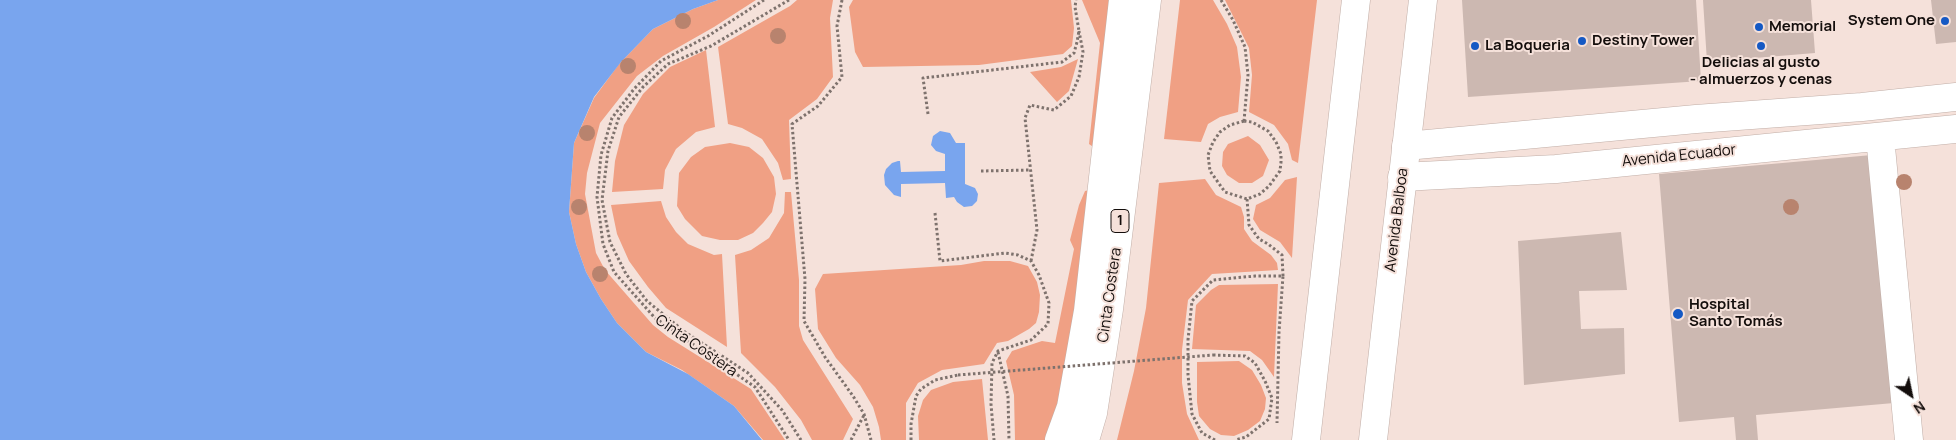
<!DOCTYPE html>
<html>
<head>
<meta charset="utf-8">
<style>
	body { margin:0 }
	#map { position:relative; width:1956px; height:440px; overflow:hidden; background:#f5e1da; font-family:Manrope,sans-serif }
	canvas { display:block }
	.north { position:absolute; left:1886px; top:370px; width:50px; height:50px; -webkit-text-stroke:4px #f5e1da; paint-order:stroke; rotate:146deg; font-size:14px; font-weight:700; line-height:20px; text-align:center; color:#140e0c }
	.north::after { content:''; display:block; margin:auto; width:18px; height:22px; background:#140e0c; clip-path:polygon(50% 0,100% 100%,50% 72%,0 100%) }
</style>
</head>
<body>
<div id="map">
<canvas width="1956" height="440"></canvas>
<div class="north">N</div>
</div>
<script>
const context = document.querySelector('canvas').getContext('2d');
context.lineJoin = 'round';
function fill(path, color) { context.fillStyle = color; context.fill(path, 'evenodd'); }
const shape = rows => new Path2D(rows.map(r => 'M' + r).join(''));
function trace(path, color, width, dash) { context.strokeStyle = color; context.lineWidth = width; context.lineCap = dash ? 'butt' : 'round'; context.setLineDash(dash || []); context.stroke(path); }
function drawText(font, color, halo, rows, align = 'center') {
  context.font = font + ' Manrope,sans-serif'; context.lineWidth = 4; context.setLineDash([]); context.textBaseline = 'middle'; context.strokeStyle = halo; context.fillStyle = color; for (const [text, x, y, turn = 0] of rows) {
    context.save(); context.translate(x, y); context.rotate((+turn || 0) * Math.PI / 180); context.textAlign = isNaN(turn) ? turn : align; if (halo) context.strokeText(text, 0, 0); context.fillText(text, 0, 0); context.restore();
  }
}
fill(shape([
	[718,0,756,0,714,27,663,56,637,76,600,123,587,173,585,194,596,253,605,270,653,325,668,337,751,389,785,440,763,440,734,406,682,370,646,352,617,323,601,299,586,272,576,244,569,212,574,143,594,98,619,64,653,29,693,9],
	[797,0,833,0,830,18,833,77,817,99,789,120,791,179,783,180,778,163,762,139,742,128,728,124,718,47,790,6],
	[853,0,1071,0,1074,28,1072,46,1063,54,979,65,863,67,855,52,849,7],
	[1082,0,1114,0,1099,151,1089,144,1100,43],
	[1180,0,1213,0,1227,24,1237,47,1241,77,1238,112,1220,117,1208,124,1201,142,1164,139],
	[1225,0,1317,0,1298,163,1292,160,1288,144,1274,125,1249,112,1252,75,1249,48],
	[706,50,715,127,696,132,676,149,665,170,663,189,612,192,615,161,624,125,643,94,670,67],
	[1078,59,1069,91,1057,102,1030,72,1061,67],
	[1248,136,1260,145,1269,160,1263,176,1252,183,1239,183,1227,175,1222,166,1223,152,1228,144],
	[730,143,749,147,763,158,774,177,776,194,772,212,763,223,753,233,738,240,720,240,702,236,685,219,677,206,679,173,691,157,705,147],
	[1297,177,1292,258,1280,242,1260,230,1253,219,1256,205,1270,198,1285,180],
	[1205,179,1216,195,1241,207,1244,217,1244,229,1252,241,1271,255,1277,263,1278,270,1212,274,1188,300,1182,350,1182,383,1187,414,1199,440,1117,440,1134,371,1146,308,1159,183],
	[1097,188,1088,284,1049,440,1015,440,1014,395,1006,361,1012,351,1042,341,1055,343,1074,249,1070,240,1079,205,1085,191],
	[785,192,791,192,799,280,799,326,803,340,853,419,843,440,812,440,801,420,775,387,741,353,735,255,751,250,769,238,784,213],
	[661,201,666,217,676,232,688,244,714,255,722,254,727,347,666,308,648,287,629,261,617,234,611,205],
	[984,261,1010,261,1028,266,1037,282,1040,295,1039,312,1036,323,1029,329,1008,341,997,343,984,364,942,370,918,383,906,403,906,440,881,440,879,427,873,407,860,385,836,358,818,329,815,289,823,274,961,265],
	[1278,284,1274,377,1262,360,1250,351,1192,349,1196,305,1211,290,1219,285],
	[1239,361,1252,370,1261,385,1266,398,1265,409,1260,421,1248,430,1234,436,1221,435,1210,429,1199,416,1197,402,1197,362],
	[982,379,988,440,919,440,918,416,923,400,931,390,953,382]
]), '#f0a084');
fill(shape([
	[0,0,718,0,693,9,653,29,621,62,594,97,574,143,569,212,576,244,586,272,601,299,617,323,646,352,688,374,734,406,762,440,0,440],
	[940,131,950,133,956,143,965,143,965,184,975,188,978,194,977,201,972,206,964,207,957,202,954,197,946,198,945,183,901,184,901,197,894,195,885,185,884,175,886,169,892,163,898,161,900,161,901,172,945,171,945,154,936,151,931,145,933,136]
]), '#79a5ee');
fill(shape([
	[1462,0,1696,0,1701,81,1468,97],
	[1703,0,1811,0,1815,53,1707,62],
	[1931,0,1956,0,1956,42,1936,44],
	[1872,155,1894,403,1756,415,1758,440,1736,440,1734,417,1679,422,1659,174],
	[1621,232,1627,290,1579,291,1581,329,1624,328,1625,374,1524,385,1518,241]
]), '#ccb8b1');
const minor = shape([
	[1880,137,1909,440],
	[1406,146,1696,119,1862,107,1956,97],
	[1402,177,1556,169,1956,129],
	[1059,440,1071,407,1088,311,1123,0]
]);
const major = shape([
	[1373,440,1423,0]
]);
const highway = shape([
	[1085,440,1093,413,1109,309,1147,0],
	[1306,440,1356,0]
]);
trace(minor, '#c1aea7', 29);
trace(major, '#c1aea7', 29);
trace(highway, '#c1aea7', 29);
trace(shape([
	[764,0,708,36,661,61,634,89,612,118,601,155,597,197,603,244,614,272,655,318,755,387,789,440],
	[789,0,711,46,668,64,643,87,619,117,608,151,602,200,610,242,626,274,647,301,685,332,748,373,782,410,801,440],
	[842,0,837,26,842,77,818,106,792,124,805,279,804,321,825,357,853,396,864,414,871,440],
	[1221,0,1233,20,1245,47,1248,75,1244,121],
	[928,114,923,78,1062,62,1074,53,1077,42,1079,31,1075,7,1076,0],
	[1244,121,1252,122,1268,131,1276,142,1281,154,1281,162,1280,171,1269,186,1260,194,1247,199,1225,192,1210,171,1208,155,1213,142,1220,132,1230,125,1244,121],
	[981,171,1031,170],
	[1247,199,1249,225,1259,239,1268,244,1282,255,1283,276],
	[935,213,940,261,1005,253,1018,255,1031,261,1039,275,1049,303,1048,324,1031,340,998,351,992,363,991,404,994,440],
	[1031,261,1037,230,1025,118,1030,105,1054,110,1071,96,1079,77,1083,52,1079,31],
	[998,352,1008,396,1009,440],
	[1213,355,1245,356,1255,363,1265,381,1272,398,1269,419,1246,437,1235,440],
	[851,440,864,415],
	[911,440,911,424,916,396,921,389,935,380,958,375],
	[1215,440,1202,433,1192,414,1188,375,1188,340,1192,301,1213,280,1255,276,1283,276,1279,332,1277,423]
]), '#7e726d', 3, [2.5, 2.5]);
trace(minor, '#fff', 28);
trace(major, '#fff', 28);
trace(highway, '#fff', 28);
trace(shape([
	[958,375,1213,355]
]), '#7e726d', 3, [2.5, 2.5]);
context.fillStyle = '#b8836e';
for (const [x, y] of [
	[683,21],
	[778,36],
	[628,66],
	[587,133],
	[1904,182],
	[579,207],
	[1791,207],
	[600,274]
]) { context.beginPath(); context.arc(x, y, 8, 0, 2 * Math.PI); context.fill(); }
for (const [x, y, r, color] of [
	[1945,21,5,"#1559c4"],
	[1759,27,5,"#1559c4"],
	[1582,41,5,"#1559c4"],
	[1475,46,5,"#1559c4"],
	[1761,46,5,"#1559c4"],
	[1678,314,6,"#1559c4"]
]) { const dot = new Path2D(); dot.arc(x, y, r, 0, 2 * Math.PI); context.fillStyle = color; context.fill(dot); trace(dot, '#f5e1da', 2); }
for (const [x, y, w] of [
	[1120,221,18]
]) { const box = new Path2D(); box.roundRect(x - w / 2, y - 11.5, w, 23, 4); context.fillStyle = '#f5e1da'; context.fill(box); trace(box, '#140e0c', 1); }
drawText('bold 14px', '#140e0c', null, [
	["1",1120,221]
]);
drawText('bold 15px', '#140e0c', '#f5e1da', [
	["System One",1935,21,"right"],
	["Memorial",1769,27],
	["Destiny Tower",1592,41],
	["La Boqueria",1485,46],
	["Delicias al gusto",1761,63,"center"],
	["- almuerzos y cenas",1761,80,"center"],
	["Hospital",1689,305],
	["Santo Tomás",1689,322]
], 'left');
drawText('15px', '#140e0c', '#f5e1da', [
	["Avenida Ecuador",1679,156,-6],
	["Avenida Balboa",1397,220,-83],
	["Cinta Costera",1110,295,-82],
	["Cinta Costera",696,346,35]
]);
</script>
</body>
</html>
